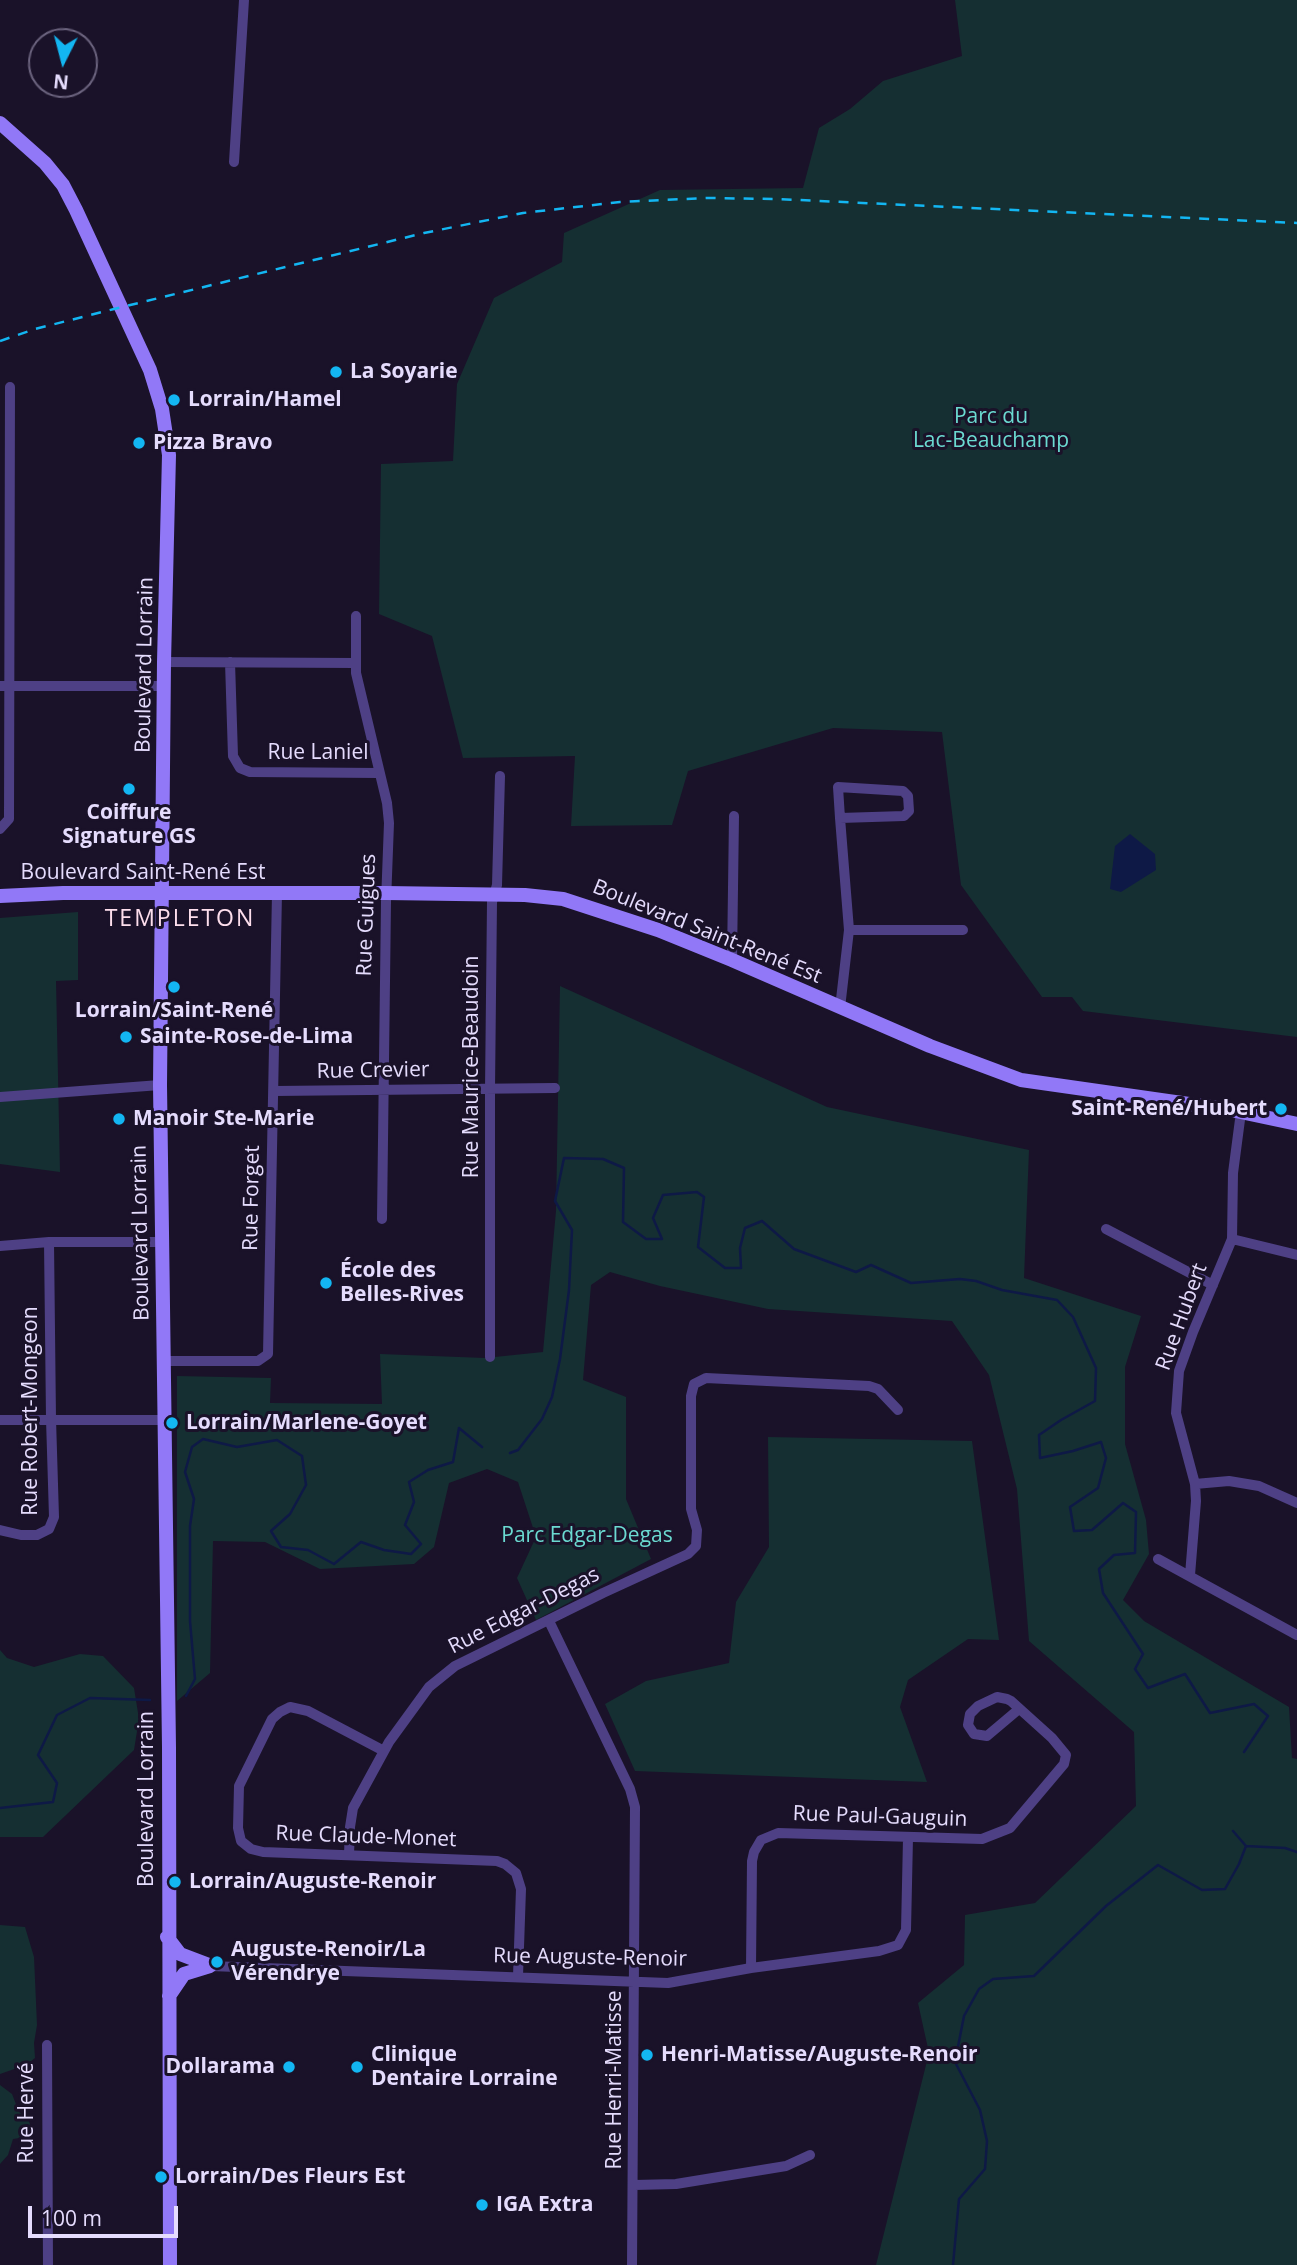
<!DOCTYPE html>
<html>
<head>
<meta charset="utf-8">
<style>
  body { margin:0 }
  #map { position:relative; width:1297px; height:2265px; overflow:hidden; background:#1a1229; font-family:"Open Sans",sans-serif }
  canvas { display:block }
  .north { position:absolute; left:28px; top:28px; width:70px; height:70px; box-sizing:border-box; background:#1a1229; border:2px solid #6b637e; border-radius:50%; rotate:186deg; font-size:19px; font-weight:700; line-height:28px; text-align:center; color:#e5dcfd }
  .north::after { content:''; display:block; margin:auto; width:24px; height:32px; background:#13b6f2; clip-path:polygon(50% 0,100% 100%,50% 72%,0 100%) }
  .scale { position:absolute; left:28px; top:2206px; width:150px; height:32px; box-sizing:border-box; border:4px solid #e5dcfd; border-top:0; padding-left:9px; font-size:21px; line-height:24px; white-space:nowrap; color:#e5dcfd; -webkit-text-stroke:5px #1a1229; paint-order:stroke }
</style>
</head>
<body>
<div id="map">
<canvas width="1297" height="2265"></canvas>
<div class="north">N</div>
<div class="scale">100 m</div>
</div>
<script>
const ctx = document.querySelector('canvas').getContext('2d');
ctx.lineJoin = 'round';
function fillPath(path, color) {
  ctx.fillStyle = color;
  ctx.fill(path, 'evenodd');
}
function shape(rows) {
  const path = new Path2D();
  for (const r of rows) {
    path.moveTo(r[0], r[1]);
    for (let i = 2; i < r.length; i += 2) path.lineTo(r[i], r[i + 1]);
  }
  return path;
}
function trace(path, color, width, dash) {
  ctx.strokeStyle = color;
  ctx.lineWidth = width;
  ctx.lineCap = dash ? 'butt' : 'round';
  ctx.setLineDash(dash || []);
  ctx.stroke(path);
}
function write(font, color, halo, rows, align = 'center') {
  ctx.font = font + ' "Open Sans",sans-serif';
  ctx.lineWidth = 6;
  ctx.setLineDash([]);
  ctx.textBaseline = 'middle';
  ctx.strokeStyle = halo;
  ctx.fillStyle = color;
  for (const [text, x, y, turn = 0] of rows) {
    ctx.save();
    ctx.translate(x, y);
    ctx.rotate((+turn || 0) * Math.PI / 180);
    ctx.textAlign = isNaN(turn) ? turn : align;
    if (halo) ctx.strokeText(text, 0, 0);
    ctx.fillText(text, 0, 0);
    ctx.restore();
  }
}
const green = shape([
  [955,0,1297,0,1297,1037,1083,1011,1072,997,1042,997,961,885,942,732,833,728,688,771,672,825,571,826,575,756,463,758,432,636,379,614,381,464,453,461,457,384,494,298,562,262,564,233,660,190,803,188,819,128,850,109,883,81,962,56],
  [78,912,78,980,56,981,60,1172,0,1164,0,918],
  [560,986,827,1107,1029,1150,1024,1278,1141,1316,1125,1367,1125,1444,1146,1520,1149,1554,1123,1600,1144,1621,1289,1707,1292,1758,1297,1759,1297,2265,876,2265,929,2053,918,2003,964,1965,965,1915,1035,1903,1136,1806,1134,1732,1029,1641,1017,1489,989,1375,952,1321,768,1309,660,1286,610,1272,591,1285,583,1380,626,1397,626,1499,651,1559,536,1620,517,1578,536,1537,518,1482,487,1469,449,1483,434,1547,414,1564,320,1569,265,1542,213,1541,210,1673,177,1701,177,1376,271,1378,270,1403,382,1404,380,1354,485,1358,543,1352,556,1211],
  [768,1437,972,1441,999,1640,968,1639,908,1680,900,1707,927,1782,635,1771,605,1704,646,1681,729,1663,736,1602,769,1547],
  [0,1650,7,1658,34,1667,80,1654,103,1656,134,1688,139,1719,134,1750,43,1837,0,1837],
  [0,1925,25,1927,34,1957,37,2025,34,2043,35,2058,26,2065,0,2074],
  [0,2085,12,2094,19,2112,28,2119,32,2129,26,2137,13,2139,8,2155,0,2164]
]);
const water = shape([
  [1130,834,1155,854,1156,870,1121,892,1110,889,1115,846]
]);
const stream = shape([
  [510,1453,518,1450,542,1419,552,1397,560,1359,569,1290,572,1230,555,1201,564,1158,603,1159,624,1168,623,1222,646,1239,662,1239,653,1218,663,1195,697,1192,704,1197,698,1247,725,1268,741,1268,740,1248,745,1228,762,1221,794,1249,856,1272,871,1265,911,1283,960,1279,976,1281,1002,1290,1057,1300,1073,1317,1096,1368,1095,1401,1061,1420,1039,1435,1040,1458,1073,1451,1101,1442,1106,1458,1098,1488,1070,1507,1074,1531,1092,1530,1123,1503,1136,1512,1135,1553,1114,1555,1099,1569,1103,1593,1143,1654,1135,1669,1148,1688,1185,1674,1210,1713,1254,1704,1268,1716,1244,1752],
  [186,1696,195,1679,190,1621,190,1526,194,1499,185,1472,192,1447,203,1439,237,1447,277,1440,302,1456,306,1485,290,1514,271,1531,281,1547,308,1550,334,1564,361,1542,384,1550,411,1554,421,1544,405,1525,414,1502,409,1482,428,1470,453,1462,459,1428,482,1447],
  [0,1808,53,1802,57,1783,38,1755,57,1715,90,1698,150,1700],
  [1246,1846,1285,1848,1297,1852],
  [953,2265,959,2199,985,2169,987,2141,980,2110,955,2062,964,2016,979,1989,993,1979,1034,1976,1106,1906,1158,1865,1202,1890,1225,1889,1239,1864,1246,1846,1233,1831]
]);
const street = shape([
  [234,162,244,0],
  [356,616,356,673,387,803,389,823,386,902,382,1219],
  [164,662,355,663],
  [230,662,233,756,240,768,250,772,379,773],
  [0,686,164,686],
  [840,818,838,787,903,791,908,796,909,811,904,816,840,818,849,930,840,1008],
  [0,829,9,819,10,387],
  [849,930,963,930],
  [732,960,734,816],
  [275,1091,555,1088],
  [0,1097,160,1085],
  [1106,1229,1213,1285],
  [1232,1239,1297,1255],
  [0,1246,49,1242,163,1242],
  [490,1357,490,1089,492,902,497,885,500,776],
  [163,1361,258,1361,268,1354,277,893],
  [0,1420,164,1420],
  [1195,1484,1229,1481,1259,1486,1297,1503],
  [0,1530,21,1535,37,1535,49,1529,54,1517,51,1419,49,1242],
  [1158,1559,1297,1635],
  [1190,1575,1196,1501,1195,1484,1176,1413,1179,1371,1193,1332,1232,1239,1233,1173,1241,1112],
  [549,1621,630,1789,635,1807,632,2265],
  [384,1751,308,1711,290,1707,280,1712,272,1719,239,1786,238,1828,241,1841,251,1849,263,1852,497,1861,505,1864,516,1873,521,1889,518,1976],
  [349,1855,350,1827,353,1808,389,1742,429,1687,455,1666,603,1593,688,1554,696,1546,697,1530,691,1509,691,1396,694,1384,706,1378,869,1386,878,1389,898,1410],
  [210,1966,668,1983,751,1968,879,1951,898,1945,906,1930,908,1838],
  [751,1968,752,1861,754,1852,761,1840,778,1833,982,1839,1010,1828,1064,1764,1066,1755,1052,1738,1011,1701,1007,1699,997,1697,978,1706,970,1714,968,1725,974,1734,987,1736,1019,1709],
  [47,2045,48,2265],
  [634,2185,676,2184,786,2166,810,2155]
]);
const secondary = shape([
  [0,123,45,163,63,185,76,210,150,370,162,409,169,455,164,662,160,1085,169,1747,170,2265],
  [0,896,63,893,386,893,525,895,563,899,658,930,732,960,930,1046,1021,1080,1231,1110,1297,1124],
  [167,1937,180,1954,209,1965],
  [169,1996,184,1974,210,1966]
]);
const rail = shape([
  [0,341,35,329,114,309,424,233,523,213,620,202,707,198,777,199,1297,223]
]);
const markers = [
  [336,372,7,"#13b6f2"],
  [174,400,7,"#13b6f2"],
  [139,443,7,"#13b6f2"],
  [129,789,7,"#13b6f2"],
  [174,987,7,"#13b6f2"],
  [126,1037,7,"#13b6f2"],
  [1281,1109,7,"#13b6f2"],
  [119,1119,7,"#13b6f2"],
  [326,1283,7,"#13b6f2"],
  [172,1423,7,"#13b6f2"],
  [175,1882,7,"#13b6f2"],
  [217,1962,7,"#13b6f2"],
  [647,2055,7,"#13b6f2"],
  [289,2067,7,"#13b6f2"],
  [357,2067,7,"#13b6f2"],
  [161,2177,7,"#13b6f2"],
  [482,2205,7,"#13b6f2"]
];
const poiNames = [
  ["La Soyarie",350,372],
  ["Lorrain/Hamel",188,400],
  ["Pizza Bravo",153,443],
  ["Coiffure",129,813,"center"],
  ["Signature GS",129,837,"center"],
  ["Lorrain/Saint-René",174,1011,"center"],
  ["Sainte-Rose-de-Lima",140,1037],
  ["Saint-René/Hubert",1267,1109,"right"],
  ["Manoir Ste-Marie",133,1119],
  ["École des",340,1271],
  ["Belles-Rives",340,1295],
  ["Lorrain/Marlene-Goyet",186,1423],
  ["Lorrain/Auguste-Renoir",189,1882],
  ["Auguste-Renoir/La",231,1950],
  ["Vérendrye",231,1974],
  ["Clinique",371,2055],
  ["Dentaire Lorraine",371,2079],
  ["Henri-Matisse/Auguste-Renoir",661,2055],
  ["Dollarama",275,2067,"right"],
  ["Lorrain/Des Fleurs Est",175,2177],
  ["IGA Extra",496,2205]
];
const parkNames = [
  ["Parc du",991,417],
  ["Lac-Beauchamp",991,441],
  ["Parc Edgar-Degas",587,1536]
];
const streetNames = [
  ["Boulevard Lorrain",145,665,-89],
  ["Rue Laniel",318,753],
  ["Boulevard Saint-René Est",143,873],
  ["Rue Guigues",367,915,-88],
  ["Boulevard Saint-René Est",707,932,22],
  ["Rue Maurice-Beaudoin",472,1067,-90],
  ["Rue Crevier",373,1071,-1],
  ["Rue Forget",252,1198,-89],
  ["Boulevard Lorrain",141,1233,-91],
  ["Rue Hubert",1182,1317,-70],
  ["Rue Robert-Mongeon",31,1411,-90],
  ["Rue Edgar-Degas",524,1611,-27],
  ["Boulevard Lorrain",147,1799,-90],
  ["Rue Paul-Gauguin",880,1817,2],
  ["Rue Claude-Monet",366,1837,2],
  ["Rue Auguste-Renoir",590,1958,1],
  ["Rue Henri-Matisse",615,2080,-90],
  ["Rue Hervé",27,2113,-90]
];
const neighbourhoodNames = [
  ["TEMPLETON",180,919]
];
fillPath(green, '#152f32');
fillPath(water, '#0e1946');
trace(stream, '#0e1946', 2.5);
trace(street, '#4e4085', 10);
trace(secondary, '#9178f7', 14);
trace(rail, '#13b6f2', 2.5, [10, 9]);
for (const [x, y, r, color] of markers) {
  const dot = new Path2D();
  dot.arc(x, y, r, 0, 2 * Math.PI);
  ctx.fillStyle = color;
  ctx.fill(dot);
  trace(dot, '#1a1229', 2.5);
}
write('bold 21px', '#e5dcfd', '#1a1229', poiNames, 'left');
write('21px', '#6bdad1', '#1a1229', parkNames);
write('21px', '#e5dcfd', '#1a1229', streetNames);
ctx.letterSpacing = '2px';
write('23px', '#fddeec', '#1a1229', neighbourhoodNames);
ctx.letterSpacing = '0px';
</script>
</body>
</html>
